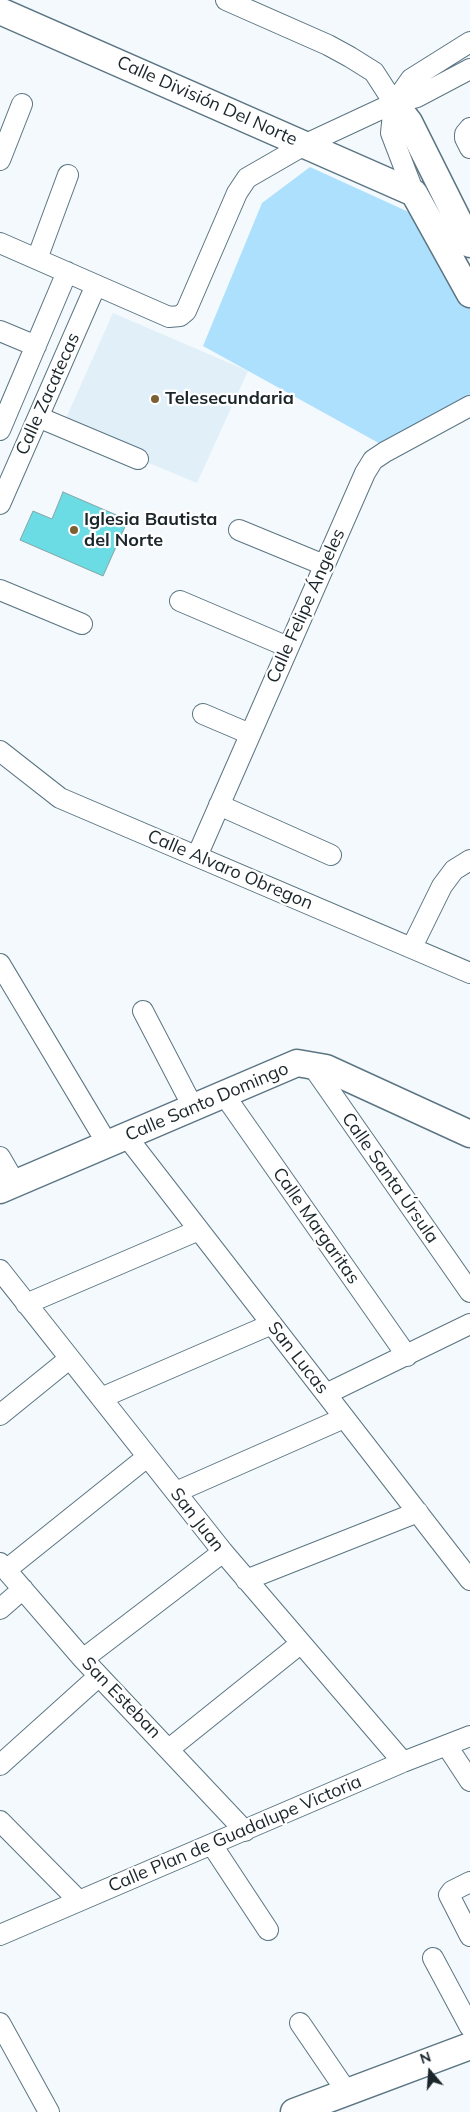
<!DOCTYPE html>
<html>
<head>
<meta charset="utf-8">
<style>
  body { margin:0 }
  #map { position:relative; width:470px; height:2112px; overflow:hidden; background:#f3f9fc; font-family:Mulish,sans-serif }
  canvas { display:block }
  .north { position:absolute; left:405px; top:2047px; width:50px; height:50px; -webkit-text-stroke:4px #fff; paint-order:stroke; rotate:342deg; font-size:14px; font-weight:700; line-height:20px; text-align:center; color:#1b262b }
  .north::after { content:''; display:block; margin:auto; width:18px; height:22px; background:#1b262b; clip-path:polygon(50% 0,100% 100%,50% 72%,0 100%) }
</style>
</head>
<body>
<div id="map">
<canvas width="470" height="2112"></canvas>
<div class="north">N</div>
</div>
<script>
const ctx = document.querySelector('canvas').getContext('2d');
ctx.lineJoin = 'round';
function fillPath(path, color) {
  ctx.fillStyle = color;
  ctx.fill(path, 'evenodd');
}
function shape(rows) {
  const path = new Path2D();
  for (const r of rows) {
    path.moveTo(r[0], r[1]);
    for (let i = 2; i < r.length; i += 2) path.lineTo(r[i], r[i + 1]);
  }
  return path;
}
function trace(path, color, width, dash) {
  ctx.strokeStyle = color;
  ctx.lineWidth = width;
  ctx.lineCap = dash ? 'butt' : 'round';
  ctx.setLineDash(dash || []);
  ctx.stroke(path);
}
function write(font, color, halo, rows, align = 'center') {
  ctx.font = font + ' Mulish,sans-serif';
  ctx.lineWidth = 4.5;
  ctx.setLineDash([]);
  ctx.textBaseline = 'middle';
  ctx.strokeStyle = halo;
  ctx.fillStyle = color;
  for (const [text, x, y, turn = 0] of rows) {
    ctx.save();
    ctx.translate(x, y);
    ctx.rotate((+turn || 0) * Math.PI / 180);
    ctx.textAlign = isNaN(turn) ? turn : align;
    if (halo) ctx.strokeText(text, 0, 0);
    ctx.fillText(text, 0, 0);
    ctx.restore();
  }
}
const built = shape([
  [113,313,248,371,197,483,62,427]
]);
const green = shape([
  [310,167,424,219,470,307,470,400,386,447,203,346,262,203]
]);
const building = shape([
  [63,492,128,520,103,576,20,540,33,511,52,519,63,492]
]);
const minor = shape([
  [226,0,328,45,350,57,374,72,394,103],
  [470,128,465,134,465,138,470,148],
  [0,160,22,104],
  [414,193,391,133,394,103,411,79,470,42],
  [0,243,169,317,180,316,186,311,237,193,247,178,306,144,394,103,417,97,470,69],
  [37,259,68,175],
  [0,331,36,346],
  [38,417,138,459],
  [0,430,67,272],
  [0,504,96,285],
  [239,530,324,565],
  [0,590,82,624],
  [180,601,288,647],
  [203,714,250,734],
  [0,751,60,798,470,973],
  [219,805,331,855],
  [197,856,365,473,373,460,385,452,470,406],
  [412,947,442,886,454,870,470,860],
  [0,964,108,1145],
  [143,1011,194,1109],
  [311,1064,470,1292],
  [225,1096,407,1356],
  [127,1137,470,1580],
  [0,1157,15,1183],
  [0,1270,223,1552,403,1762],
  [26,1304,199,1230],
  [326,1394,470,1324],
  [101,1398,272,1324],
  [0,1415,69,1359],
  [176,1492,344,1418],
  [0,1563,83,1659,245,1831],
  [6,1570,147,1457],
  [246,1580,418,1512],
  [0,1609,23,1589],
  [83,1659,223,1552],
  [447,1746,470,1781],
  [169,1749,300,1644],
  [0,1765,99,1676],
  [0,1821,79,1901],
  [212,1845,268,1930],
  [470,1882,452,1891,449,1895,470,1936],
  [0,1935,403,1762,470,1736],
  [433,1958,470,2027],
  [0,2023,49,2112],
  [300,2023,347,2092]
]);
const major = shape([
  [0,11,414,193,470,294],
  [394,103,409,122,470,244],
  [0,1190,297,1063,326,1068,470,1134],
  [294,2112,470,2046]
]);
const markers = [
  [155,399,5,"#7b6032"],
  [74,530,5,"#7b6032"]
];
const streetNames = [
  ["Calle División Del Norte",207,101,24],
  ["Calle Zacatecas",48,394,-66],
  ["Calle Felipe Ángeles",306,606,-66],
  ["Calle Alvaro Obregon",230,870,23],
  ["Calle Santo Domingo",207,1102,-23],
  ["Calle Santa Úrsula",390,1178,55],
  ["Calle Margaritas",316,1226,55],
  ["San Lucas",298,1358,52],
  ["San Juan",197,1520,52],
  ["San Esteban",121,1698,46],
  ["Calle Plan de Guadalupe Victoria",235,1834,-23]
];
const poiNames = [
  ["Telesecundaria",165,399],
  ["Iglesia Bautista",84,520],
  ["del Norte",84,541]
];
fillPath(built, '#e1f0f8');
fillPath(green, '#ade0fc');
fillPath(building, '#6bdce4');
trace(building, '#84a5a8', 1);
trace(minor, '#5b7583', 22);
trace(major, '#5b7583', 29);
trace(minor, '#fff', 20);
trace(major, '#fff', 26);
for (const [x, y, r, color] of markers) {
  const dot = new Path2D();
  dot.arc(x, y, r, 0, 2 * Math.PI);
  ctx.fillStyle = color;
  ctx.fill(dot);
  trace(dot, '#fff', 2);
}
write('18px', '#1b262b', '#fff', streetNames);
write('bold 18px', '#1b262b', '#fff', poiNames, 'left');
</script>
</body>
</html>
